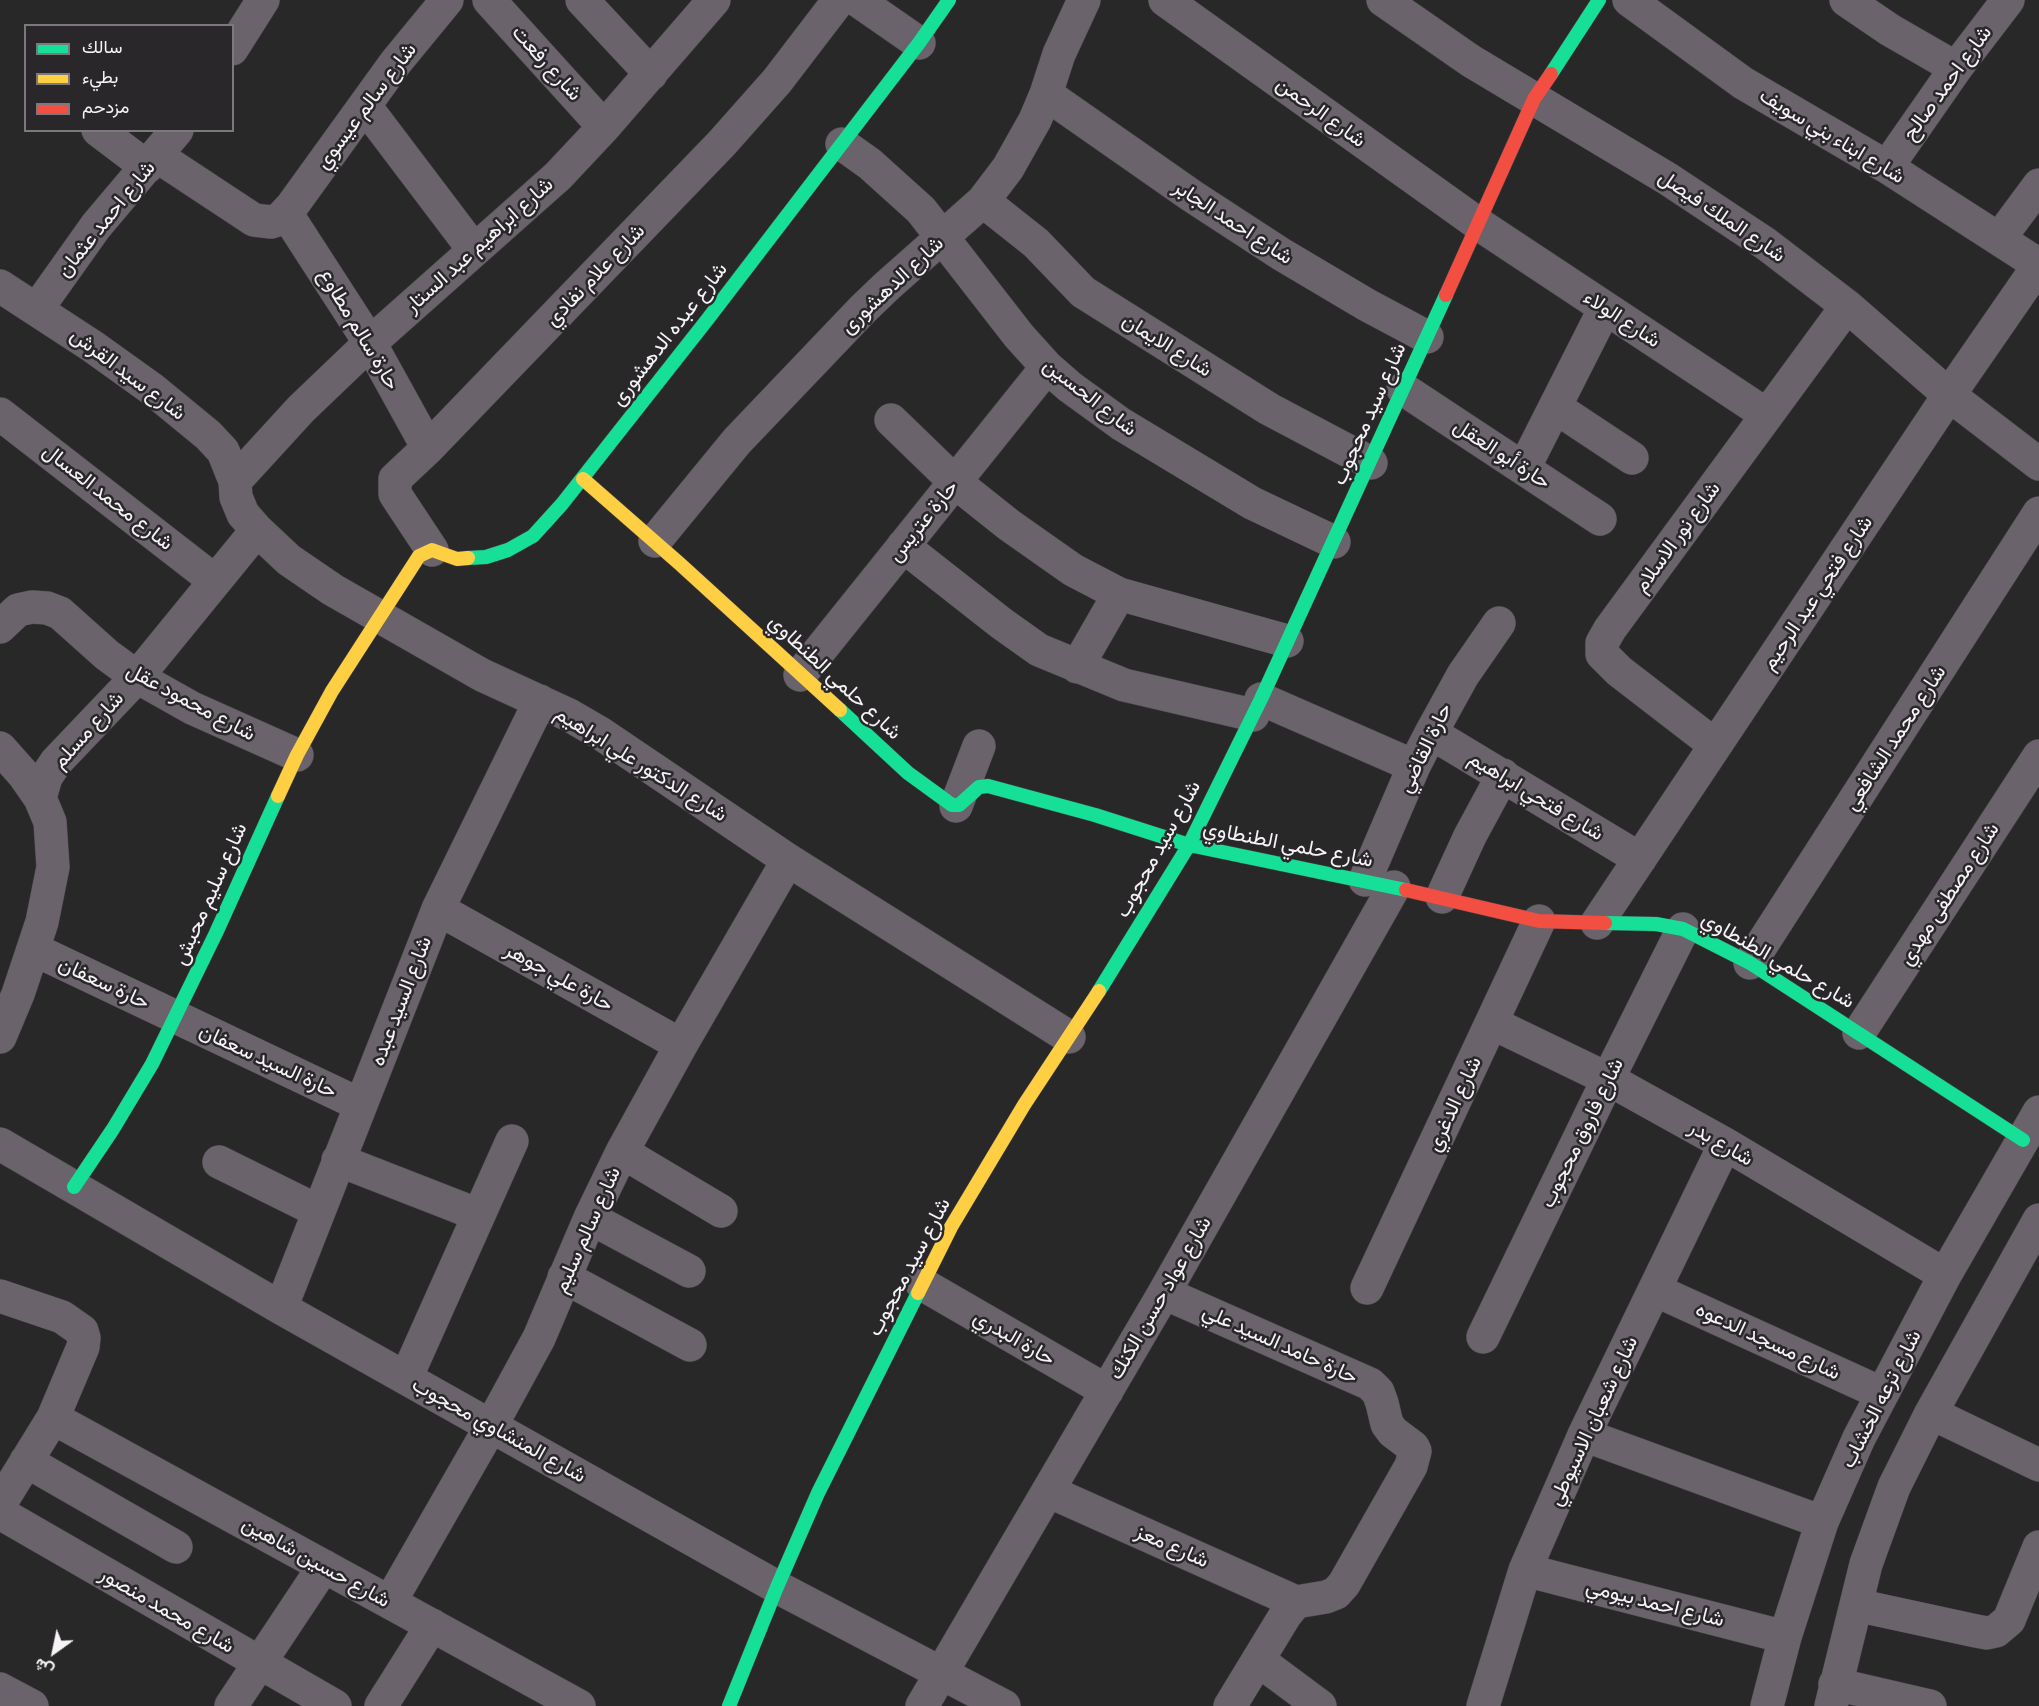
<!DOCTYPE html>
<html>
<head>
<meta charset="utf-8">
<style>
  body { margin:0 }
  #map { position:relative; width:2039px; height:1706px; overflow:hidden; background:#292829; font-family:"Crimson Pro",Vazirmatn,serif }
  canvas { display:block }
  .legend { position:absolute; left:24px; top:24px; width:210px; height:108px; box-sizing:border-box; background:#29272a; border:2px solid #7b797b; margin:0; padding:8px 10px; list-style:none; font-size:18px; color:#f5f3f5 }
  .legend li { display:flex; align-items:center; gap:12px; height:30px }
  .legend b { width:30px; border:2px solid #7b797b }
  .north { position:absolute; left:24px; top:1622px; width:60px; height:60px; -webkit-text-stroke:4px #29272a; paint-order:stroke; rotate:213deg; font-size:16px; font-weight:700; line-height:24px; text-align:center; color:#f5f3f5 }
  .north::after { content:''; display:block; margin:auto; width:21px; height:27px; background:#f5f3f5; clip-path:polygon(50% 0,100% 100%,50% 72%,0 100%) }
</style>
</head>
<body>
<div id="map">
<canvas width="2039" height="1706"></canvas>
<ul class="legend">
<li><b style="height:8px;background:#16e098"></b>سالك</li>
<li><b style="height:8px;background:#ffcf43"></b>بطيء</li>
<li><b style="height:8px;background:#f24e42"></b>مزدحم</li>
</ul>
<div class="north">ش</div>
</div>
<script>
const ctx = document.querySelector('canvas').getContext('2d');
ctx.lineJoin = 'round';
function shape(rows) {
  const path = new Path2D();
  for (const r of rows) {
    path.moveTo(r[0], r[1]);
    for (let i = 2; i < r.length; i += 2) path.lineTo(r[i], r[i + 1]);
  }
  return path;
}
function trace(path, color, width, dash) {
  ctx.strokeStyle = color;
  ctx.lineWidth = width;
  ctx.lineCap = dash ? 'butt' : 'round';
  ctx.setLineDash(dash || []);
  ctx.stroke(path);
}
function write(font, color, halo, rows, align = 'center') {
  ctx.font = font + ' "Crimson Pro",Vazirmatn,serif';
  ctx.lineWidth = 5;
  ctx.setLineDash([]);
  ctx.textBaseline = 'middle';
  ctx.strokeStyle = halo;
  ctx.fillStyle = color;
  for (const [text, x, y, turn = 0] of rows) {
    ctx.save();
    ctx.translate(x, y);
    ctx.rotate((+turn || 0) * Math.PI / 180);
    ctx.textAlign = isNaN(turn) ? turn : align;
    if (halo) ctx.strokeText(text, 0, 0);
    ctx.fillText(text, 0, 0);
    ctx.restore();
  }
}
const street = shape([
  [489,0,604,127],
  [582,0,651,74],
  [857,0,919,43],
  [1165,0,1477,223,1767,415],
  [1383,0,1471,61,1668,179,1766,244,1847,306,1949,395,2039,464],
  [1629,0,1743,83,1887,167,2039,265],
  [1846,0,1890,30,1956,68],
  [232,49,263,0],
  [1046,94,1192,196,1281,254,1367,305,1427,337],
  [365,106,474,250],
  [98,130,147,167],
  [842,144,870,164,921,210,1019,336,1047,367,1070,387,1121,424,1252,503,1334,542],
  [157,156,254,220,271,222,280,219,292,206,396,62,447,0],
  [1887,167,1956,68,2008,0],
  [983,201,1036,243,1083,292,1269,409,1371,463],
  [286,213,370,343,428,448],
  [1999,239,2039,185],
  [0,286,92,346,152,389,208,435,223,451,235,481,236,497,243,514,257,530,289,560,333,590,482,675,569,715,600,733,788,860,1069,1037],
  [37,309,96,226,177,130],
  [1403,389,1600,519],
  [1555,407,1632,458],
  [0,414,215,581],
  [891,420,955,482,1009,525,1073,570,1119,594,1287,641],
  [1524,468,1605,308],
  [235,481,301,409,370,343,558,176,604,127,714,0],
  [655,541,737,441,863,309,887,286,983,201,1008,168,1035,120,1046,94,1059,54,1084,0],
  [903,546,1001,623,1039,650,1124,685,1253,715],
  [432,550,395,494,395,479,428,448,722,143,777,81,839,0],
  [0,627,18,610,32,607,47,608,60,613,107,655,137,677,192,708,297,755],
  [1077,667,1119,594],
  [800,675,1047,367],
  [1261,699,1414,766],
  [1431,733,1640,859],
  [1715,745,1619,671,1602,654,1602,643,1610,629,1847,306],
  [0,748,24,775,40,798,50,822,53,867,42,922,18,994,0,1037],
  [40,798,46,777,56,762,137,677,257,530],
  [956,806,979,746],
  [1365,880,1414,766,1431,733,1463,675,1499,623],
  [1442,897,1470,836,1503,775],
  [438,909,681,1045],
  [1597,923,1949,395,2039,265],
  [33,949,361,1105],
  [1750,963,2039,513],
  [1492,1023,1608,1079,1725,1144,1945,1275],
  [1859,1033,2039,756],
  [0,1144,281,1308,777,1587,1004,1706],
  [622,1152,721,1211],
  [338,1160,479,1215],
  [219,1162,318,1211],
  [590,1218,689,1271],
  [564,1277,690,1345],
  [922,1284,1107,1391],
  [1367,1288,1539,921],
  [1655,1290,1881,1393],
  [1164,1293,1370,1384,1378,1392,1382,1403,1387,1424,1393,1432,1413,1447,1415,1451,1411,1466,1344,1584,1336,1593,1326,1597,1296,1602,1286,1614,1230,1706],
  [0,1296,62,1317,82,1331,84,1338,83,1347,53,1418,0,1504],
  [281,1308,438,909,540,701],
  [1483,1337,1608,1079,1683,929],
  [406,1378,512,1141],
  [1931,1413,2039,1465],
  [53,1418,579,1706],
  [1584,1435,1822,1522],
  [26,1461,176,1547],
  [1048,1491,1296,1602],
  [0,1513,335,1706],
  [1525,1570,1785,1637],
  [390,1602,491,1426,539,1338,590,1218,622,1152,681,1045,788,860],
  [1856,1605,1976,1631,1987,1633,1996,1631,2009,1620,2039,1547],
  [1258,1660,1320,1706],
  [1835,1684,1930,1706],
  [0,1689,32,1706],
  [231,1706,324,1566],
  [381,1706,432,1625],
  [922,1706,1164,1293,1394,887],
  [1483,1706,1525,1570,1584,1435,1725,1144],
  [1767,1706,1785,1637,1822,1522,1859,1438,1945,1275,2039,1112],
  [1831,1706,1866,1564,1894,1487,1931,1413,2039,1220]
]);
const fast = shape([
  [1551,74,1599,0],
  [468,558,486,557,508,550,533,536,562,504,707,320,919,43,949,0],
  [840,710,908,773,952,805,959,805,979,787,988,786,1095,815,1189,845,1406,890],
  [1605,923,1656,924,1683,929,1750,963,2023,1140],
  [1099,991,1189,845,1261,699,1446,295],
  [74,1187,113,1129,152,1064,216,933,278,796],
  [729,1706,777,1587,818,1493,918,1293]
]);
const slow = shape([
  [583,479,680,564,840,710],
  [278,796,297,755,332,691,419,556,432,550,457,559,468,558],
  [918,1293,951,1227,1024,1105,1099,991]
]);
const jam = shape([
  [1446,295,1534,99,1551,74],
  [1406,890,1539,921,1605,923]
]);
const streetNames = [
  ["شارع رفعت",547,63,48],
  ["شارع احمد صالح",1947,83,-54],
  ["شارع سالم عيسوي",366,106,-53],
  ["شارع الرحمن",1321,112,36],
  ["شارع ابناء بني سويف",1832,136,31],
  ["شارع الملك فيصل",1722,216,34],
  ["شارع احمد عثمان",106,219,-51],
  ["شارع احمد الجابر",1233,222,33],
  ["شارع ابراهيم عبد الستار",479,245,-42],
  ["شارع علام نفادي",595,275,-46],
  ["شارع الدهشورى",892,285,-43],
  ["شارع الولاء",1622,319,33],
  ["حارة سالم مطاوع",359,329,59],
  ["شارع عبده الدهشورى",669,334,-52],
  ["شارع الايمان",1167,345,32],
  ["شارع سيد القرش",128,374,37],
  ["شارع الحسين",1090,397,38],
  ["شارع سيد محجوب",1369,414,-66],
  ["حارة أبو العقل",1502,454,33],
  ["شارع محمد العسال",108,497,38],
  ["حارة عتريس",923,521,-51],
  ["شارع نور الاسلام",1677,537,-54],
  ["شارع فتحي عبد الرحيم",1817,593,-56],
  ["شارع حلمي الطنطاوي",835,677,43],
  ["شارع محمود عقل",191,702,28],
  ["شارع مسلم",88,730,-48],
  ["شارع محمد الشافعي",1895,738,-57],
  ["حارة القاضي",1425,748,-64],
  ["شارع الدكتور علي ابراهيم",641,764,32],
  ["شارع فتحي ابراهيم",1536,796,31],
  ["شارع حلمي الطنطاوي",1288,844,11],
  ["شارع سيد محجوب",1158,849,-61],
  ["شارع سليم محبش",210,894,-66],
  ["شارع مصطفى مهدي",1949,894,-57],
  ["شارع حلمي الطنطاوي",1778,960,30],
  ["حارة علي جوهر",559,977,29],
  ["حارة سعفان",104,983,25],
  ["شارع السيد عبده",401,1001,-69],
  ["حارة السيد سعفان",268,1061,25],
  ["شارع الدغري",1454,1104,-65],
  ["شارع فاروق محجوب",1582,1133,-64],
  ["شارع بدر",1721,1143,30],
  ["شارع سالم سليم",587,1230,-66],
  ["شارع سيد محجوب",909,1267,-62],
  ["شارع عواد حسن الكنك",1160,1298,-60],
  ["حارة البدري",1014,1338,30],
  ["شارع مسجد الدعوه",1768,1341,25],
  ["حارة حامد السيد علي",1280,1344,24],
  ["شارع ترعه الخشاب",1881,1399,-63],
  ["شارع شعبان الاسيوطي",1593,1421,-65],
  ["شارع المنشاوي محجوب",499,1430,29],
  ["شارع معز",1172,1546,24],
  ["شارع حسين شاهين",316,1562,29],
  ["شارع احمد بيومي",1655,1603,14],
  ["شارع محمد منصور",167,1610,30]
];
trace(street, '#464446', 34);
trace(fast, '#464446', 15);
trace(slow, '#464446', 15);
trace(jam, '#464446', 15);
trace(street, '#6a636b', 33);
trace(fast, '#16e098', 14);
trace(slow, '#ffcf43', 14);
trace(jam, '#f24e42', 14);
write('21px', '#f5f3f5', '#29272a', streetNames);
</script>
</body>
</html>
